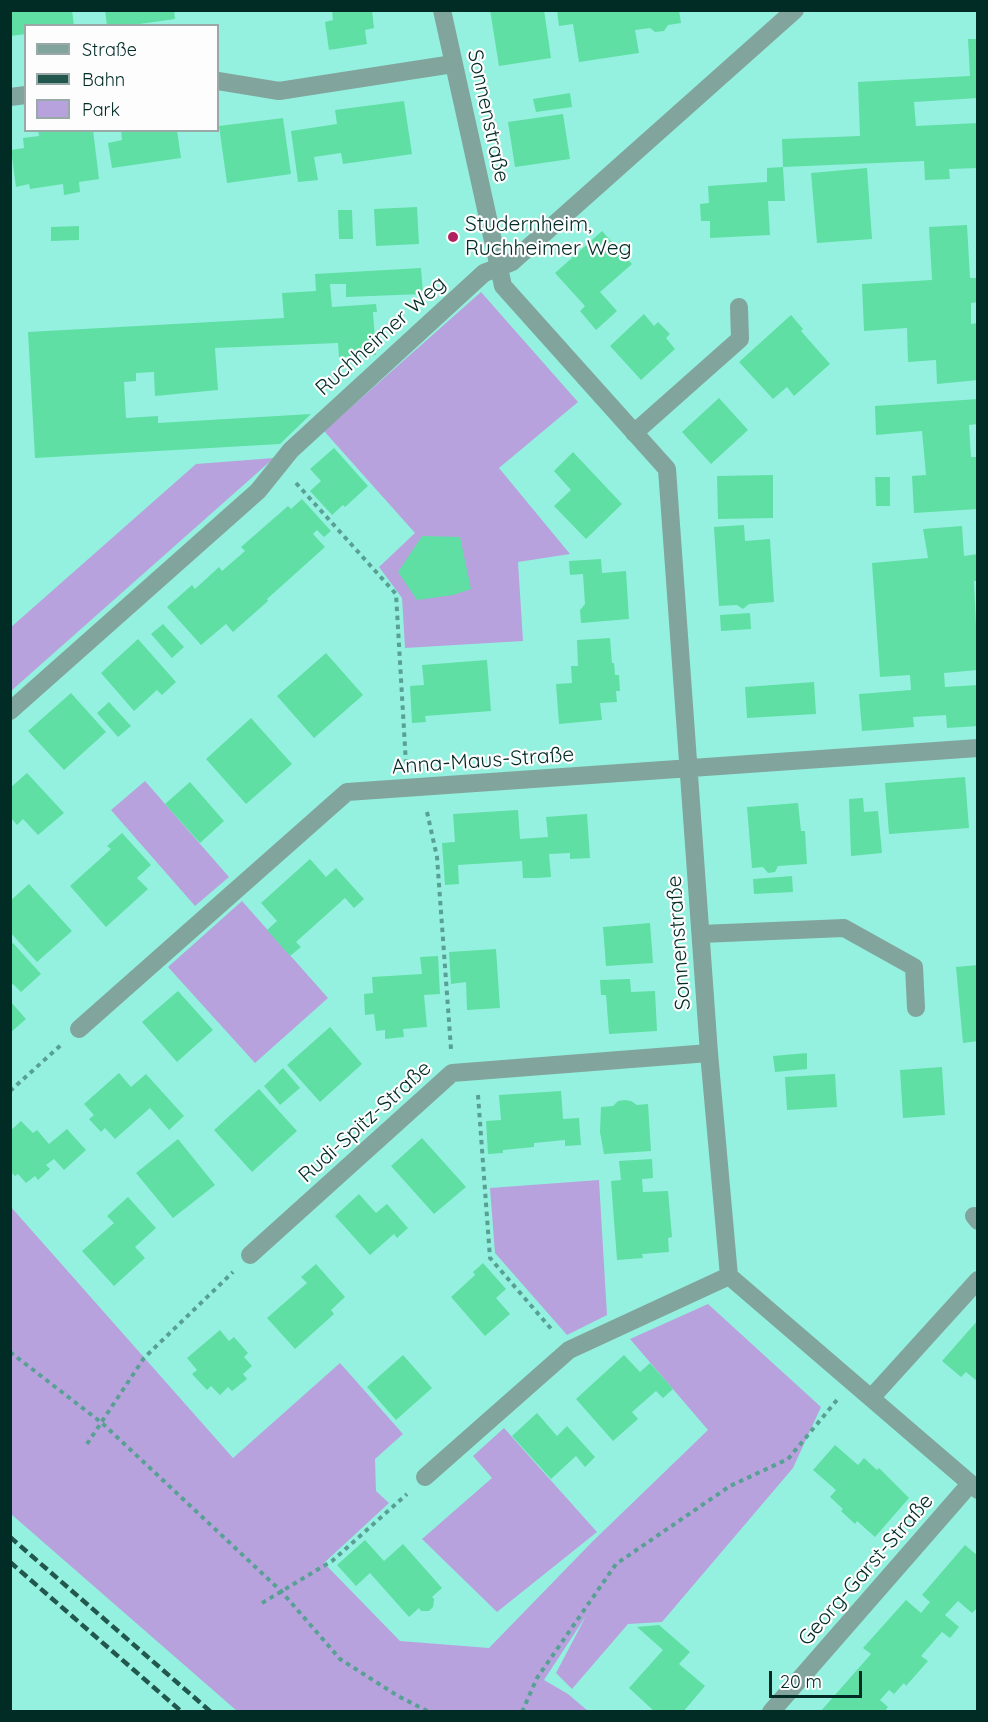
<!DOCTYPE html>
<html>
<head>
<meta charset="utf-8">
<style>
  body { margin:0 }
  #map { position:relative; width:988px; height:1722px; overflow:hidden; background:#95f1df; font-family:Quicksand,sans-serif }
  canvas { display:block }
  .frame { position:absolute; inset:0; border:12px solid #012b25; pointer-events:none }
  .legend { position:absolute; left:24px; top:24px; width:195px; height:108px; box-sizing:border-box; background:#fdfdfd; border:2px solid #98a9a7; margin:0; padding:8px 10px; list-style:none; font-size:18px; color:#012b25 }
  .legend li { display:flex; align-items:center; gap:12px; height:30px }
  .legend b { width:30px; border:2px solid #98a9a7 }
  .scale { position:absolute; left:769px; top:1671px; width:93px; height:27px; box-sizing:border-box; border:3px solid #012b25; border-top:0; padding-left:8px; font-size:18px; line-height:21px; white-space:nowrap; color:#012b25; -webkit-text-stroke:4px #fdfdfd; paint-order:stroke }
</style>
</head>
<body>
<div id="map">
<canvas width="988" height="1722"></canvas>
<div class="frame"></div>
<ul class="legend">
<li><b style="height:8px;background:#81a59d"></b>Straße</li>
<li><b style="height:8px;background:#22574e"></b>Bahn</li>
<li><b style="height:16px;background:#b8a2de"></b>Park</li>
</ul>
<div class="scale">20 m</div>
</div>
<script>
const ctx = document.querySelector('canvas').getContext('2d');
ctx.lineJoin = 'round';
function fillPath(path, color) {
  ctx.fillStyle = color;
  ctx.fill(path, 'evenodd');
}
function shape(rows) {
  const path = new Path2D();
  for (const r of rows) {
    path.moveTo(r[0], r[1]);
    for (let i = 2; i < r.length; i += 2) path.lineTo(r[i], r[i + 1]);
  }
  return path;
}
function trace(path, color, width, dash) {
  ctx.strokeStyle = color;
  ctx.lineWidth = width;
  ctx.lineCap = dash ? 'butt' : 'round';
  ctx.setLineDash(dash || []);
  ctx.stroke(path);
}
function write(font, color, halo, rows, align = 'center') {
  ctx.font = font + ' Quicksand,sans-serif';
  ctx.lineWidth = 4.5;
  ctx.setLineDash([]);
  ctx.textBaseline = 'middle';
  ctx.strokeStyle = halo;
  ctx.fillStyle = color;
  for (const [text, x, y, turn = 0] of rows) {
    ctx.save();
    ctx.translate(x, y);
    ctx.rotate((+turn || 0) * Math.PI / 180);
    ctx.textAlign = isNaN(turn) ? turn : align;
    if (halo) ctx.strokeText(text, 0, 0);
    ctx.fillText(text, 0, 0);
    ctx.restore();
  }
}
const green = shape([
  [481,292,578,402,499,468,570,554,518,562,523,641,405,648,402,598,379,567,415,533,324,431],
  [274,458,11,691,10,628,196,464],
  [145,781,229,877,195,906,111,810],
  [242,901,328,998,255,1063,168,967],
  [599,1180,607,1315,567,1335,495,1253,490,1188],
  [11,1207,233,1458,340,1363,403,1434,375,1459,376,1491,389,1503,324,1563,400,1641,489,1648,592,1542,708,1430,630,1339,708,1304,821,1407,793,1468,662,1622,628,1624,572,1689,556,1673,586,1616,544,1680,568,1694,588,1711,237,1711,11,1514],
  [504,1428,597,1532,497,1612,422,1539,492,1478,473,1456]
]);
const building = shape([
  [10,10,72,10,74,26,26,26,26,34,10,36],
  [105,10,174,10,175,19,125,26,107,26],
  [332,10,372,10,374,28,365,30,367,44,329,50,325,22,333,20],
  [490,10,544,10,551,58,499,66],
  [557,10,679,10,681,23,668,25,664,31,655,32,650,28,635,30,639,53,579,62,573,24,559,26],
  [968,39,978,39,978,98,914,102,916,126,978,123,978,168,949,169,950,179,925,180,924,161,783,167,782,139,860,136,858,82,970,76],
  [570,93,572,107,536,112,533,99],
  [404,101,412,154,343,164,341,153,314,157,318,180,298,182,291,131,337,124,335,110],
  [563,114,570,159,515,167,508,122],
  [283,118,291,174,227,183,219,126],
  [38,130,93,130,99,179,79,182,80,192,64,195,63,184,30,189,29,184,16,187,11,150,24,148,23,138,39,136],
  [121,130,177,130,181,158,112,168,108,143,122,140],
  [783,167,785,201,768,201,770,235,710,238,710,221,701,221,700,204,709,203,708,186,767,182,767,168],
  [867,168,872,239,817,243,811,173],
  [417,207,419,244,376,246,374,209],
  [338,210,352,210,353,239,339,239],
  [967,225,970,278,978,278,978,302,971,303,971,324,978,323,978,380,937,384,936,360,908,362,907,328,864,331,862,284,932,280,929,227],
  [79,226,79,240,51,241,51,227],
  [602,231,632,264,600,292,617,311,596,330,580,311,585,306,555,273],
  [421,268,423,294,346,297,346,284,330,284,332,307,376,304,377,312,373,312,376,355,339,357,338,343,215,348,218,390,155,396,154,372,136,373,136,381,124,382,126,418,158,416,158,423,311,414,280,444,35,458,28,332,284,318,282,293,316,291,315,274],
  [644,314,654,326,658,322,670,334,666,338,675,349,641,380,610,346],
  [791,315,803,329,801,331,830,364,794,396,787,387,773,399,739,362],
  [719,398,748,430,711,464,682,432],
  [978,399,978,424,969,425,971,457,978,457,978,509,914,513,912,476,926,475,922,431,876,435,875,406],
  [334,448,368,486,345,507,343,505,332,515,310,491,321,481,310,469],
  [573,452,622,504,586,539,554,506,571,490,554,471],
  [773,475,773,518,718,519,717,476],
  [875,477,890,477,890,506,876,506],
  [302,499,331,531,324,537,317,530,313,534,325,547,267,599,268,601,233,632,226,624,201,645,167,607,192,585,195,589,219,567,222,571,245,551,241,547,288,506,291,509],
  [744,525,745,541,770,539,774,602,749,604,743,609,737,605,719,606,714,527],
  [962,526,964,556,978,554,978,581,974,581,978,670,944,673,945,687,978,685,978,726,947,728,946,715,913,717,914,727,862,731,859,694,911,690,910,675,880,677,872,563,928,558,923,529],
  [422,536,460,537,471,589,453,595,417,600,398,572],
  [601,559,602,573,626,571,629,619,581,623,580,610,585,604,583,574,570,575,569,561],
  [750,613,751,629,721,631,720,615],
  [163,624,184,647,172,658,151,634],
  [610,638,612,663,614,663,615,675,619,675,620,691,616,691,617,702,600,703,602,720,559,724,556,684,572,683,571,666,578,666,577,640],
  [138,639,176,682,162,695,157,690,134,711,101,673],
  [326,653,363,695,314,738,277,696],
  [487,660,491,711,425,716,426,722,412,723,410,686,424,685,422,665],
  [814,682,816,714,747,718,745,687],
  [71,693,106,732,64,770,28,731],
  [109,702,131,726,118,737,97,713],
  [251,718,292,764,246,804,206,759],
  [27,773,64,813,38,835,23,819,17,825,10,817,10,788],
  [965,777,969,828,889,834,885,783],
  [190,782,224,821,200,843,165,804],
  [863,798,864,812,878,811,882,853,851,856,849,799],
  [798,803,801,831,805,831,807,864,778,866,775,872,768,873,763,867,752,868,747,807],
  [518,810,520,839,548,837,546,817,587,814,590,858,570,859,570,853,549,854,551,877,537,878,523,878,522,861,458,865,459,884,445,885,442,843,455,842,453,814],
  [122,833,151,865,137,878,148,889,106,927,70,886,111,849,107,846],
  [310,859,326,877,336,868,364,899,354,908,345,898,296,942,301,947,290,956,267,930,277,921,261,903],
  [792,876,793,892,754,894,753,879],
  [29,884,72,931,37,962,10,932,10,901],
  [650,923,653,963,606,966,603,927],
  [13,943,41,974,21,992,13,984,10,986,10,945],
  [496,949,500,1008,467,1010,466,982,451,984,449,952],
  [438,956,440,994,424,995,427,1027,403,1029,404,1037,385,1039,385,1030,376,1031,374,1014,365,1015,364,994,373,993,372,977,422,974,420,957],
  [978,965,978,1041,963,1043,956,967],
  [630,979,631,992,655,991,657,1031,609,1034,606,995,601,995,600,980],
  [178,991,213,1030,177,1062,142,1022],
  [10,1001,26,1019,10,1033],
  [330,1027,362,1064,320,1102,287,1065],
  [807,1053,807,1069,775,1072,773,1056],
  [942,1067,945,1115,903,1118,900,1070],
  [283,1068,300,1088,280,1105,264,1086],
  [119,1073,131,1087,146,1074,184,1116,169,1130,150,1108,115,1139,105,1128,101,1132,89,1119,94,1115,84,1104],
  [835,1074,837,1107,787,1110,785,1077],
  [259,1089,297,1131,252,1172,214,1130],
  [561,1091,563,1119,579,1118,581,1145,565,1146,565,1140,534,1143,534,1147,503,1150,503,1153,488,1154,486,1121,501,1120,499,1095],
  [625,1100,631,1101,637,1105,648,1104,651,1151,604,1154,600,1132,601,1107,613,1106,618,1101],
  [21,1121,33,1133,37,1130,49,1144,67,1129,86,1150,64,1170,54,1159,46,1165,50,1169,38,1180,35,1176,26,1183,18,1174,15,1176,10,1171,10,1131],
  [422,1138,466,1187,434,1214,391,1166],
  [178,1139,215,1185,173,1218,136,1173],
  [652,1159,653,1178,642,1179,643,1192,668,1191,672,1237,668,1238,669,1252,642,1254,643,1258,617,1260,611,1181,621,1180,619,1161],
  [359,1194,376,1213,387,1204,408,1228,397,1238,394,1234,370,1255,335,1216],
  [128,1197,156,1228,135,1247,145,1258,114,1286,82,1251,114,1223,107,1216],
  [483,1263,506,1289,496,1298,510,1314,485,1336,451,1297,475,1275,473,1272],
  [316,1264,345,1297,331,1310,334,1314,295,1349,267,1318,307,1283,301,1277],
  [978,1320,978,1382,966,1372,961,1377,942,1361],
  [220,1330,229,1341,234,1337,248,1353,244,1357,252,1366,243,1374,247,1379,232,1391,228,1387,220,1395,211,1386,207,1390,192,1374,197,1370,187,1358],
  [403,1355,432,1388,396,1420,367,1387],
  [624,1355,640,1372,650,1363,673,1389,663,1398,656,1391,632,1412,638,1419,613,1441,576,1399],
  [537,1413,557,1436,567,1426,595,1457,585,1467,576,1456,551,1479,512,1436],
  [835,1445,858,1465,864,1458,877,1470,879,1468,909,1498,875,1537,857,1521,855,1524,841,1511,843,1509,830,1497,836,1490,813,1470],
  [365,1540,384,1561,403,1544,442,1588,432,1597,434,1599,433,1607,429,1611,421,1611,419,1608,409,1617,370,1573,356,1586,337,1565],
  [965,1545,978,1556,978,1607,972,1613,958,1601,945,1615,959,1627,950,1638,942,1632,921,1656,928,1661,906,1686,904,1683,894,1694,889,1690,880,1700,888,1707,884,1712,820,1712,871,1654,863,1648,906,1600,921,1613,930,1602,922,1595],
  [659,1625,690,1652,679,1664,705,1686,683,1712,655,1712,629,1688,663,1650,637,1627]
]);
const path = shape([
  [296,483,396,594,406,764],
  [427,812,437,857,451,1049],
  [10,1091,61,1045],
  [478,1095,490,1258,553,1331],
  [10,1352,102,1423,281,1591,340,1659,398,1696,429,1712],
  [87,1444,144,1358,233,1272],
  [262,1603,332,1561,407,1494],
  [522,1712,537,1678,616,1564,730,1486,788,1459,837,1400]
]);
const minor = shape([
  [442,10,503,286,667,469,709,1053,729,1276,978,1490],
  [218,81,279,91,453,64],
  [10,97,26,95],
  [634,433,740,339,739,307],
  [10,711,258,491,291,450,484,273,512,262,795,10],
  [701,934,844,928,914,967,916,1008],
  [79,1029,347,792,978,748],
  [974,1216,978,1221],
  [250,1255,452,1073,709,1053],
  [871,1398,978,1280],
  [425,1477,569,1350,729,1276],
  [771,1712,970,1484]
]);
const rail = shape([
  [10,1537,211,1712],
  [10,1562,182,1712]
]);
const markers = [
  [453,237,6,"#af225f"]
];
const streetNames = [
  ["Sonnenstraße",488,116,78],
  ["Ruchheimer Weg",381,336,-42],
  ["Anna-Maus-Straße",483,761,-4],
  ["Sonnenstraße",679,943,-94],
  ["Rudi-Spitz-Straße",365,1122,-42],
  ["Georg-Garst-Straße",866,1570,-49]
];
const poiNames = [
  ["Studernheim,",465,225],
  ["Ruchheimer Weg",465,249]
];
fillPath(green, '#b8a2de');
fillPath(building, '#5fdfa4');
trace(path, '#58a093', 4, [4.5, 4.5]);
trace(minor, '#81a59d', 18);
trace(rail, '#22574e', 4.5, [9, 4.5]);
for (const [x, y, r, color] of markers) {
  const dot = new Path2D();
  dot.arc(x, y, r, 0, 2 * Math.PI);
  ctx.fillStyle = color;
  ctx.fill(dot);
  trace(dot, '#fdfdfd', 2);
}
write('21px', '#012b25', '#fdfdfd', streetNames);
write('21px', '#012b25', '#fdfdfd', poiNames, 'left');
</script>
</body>
</html>
